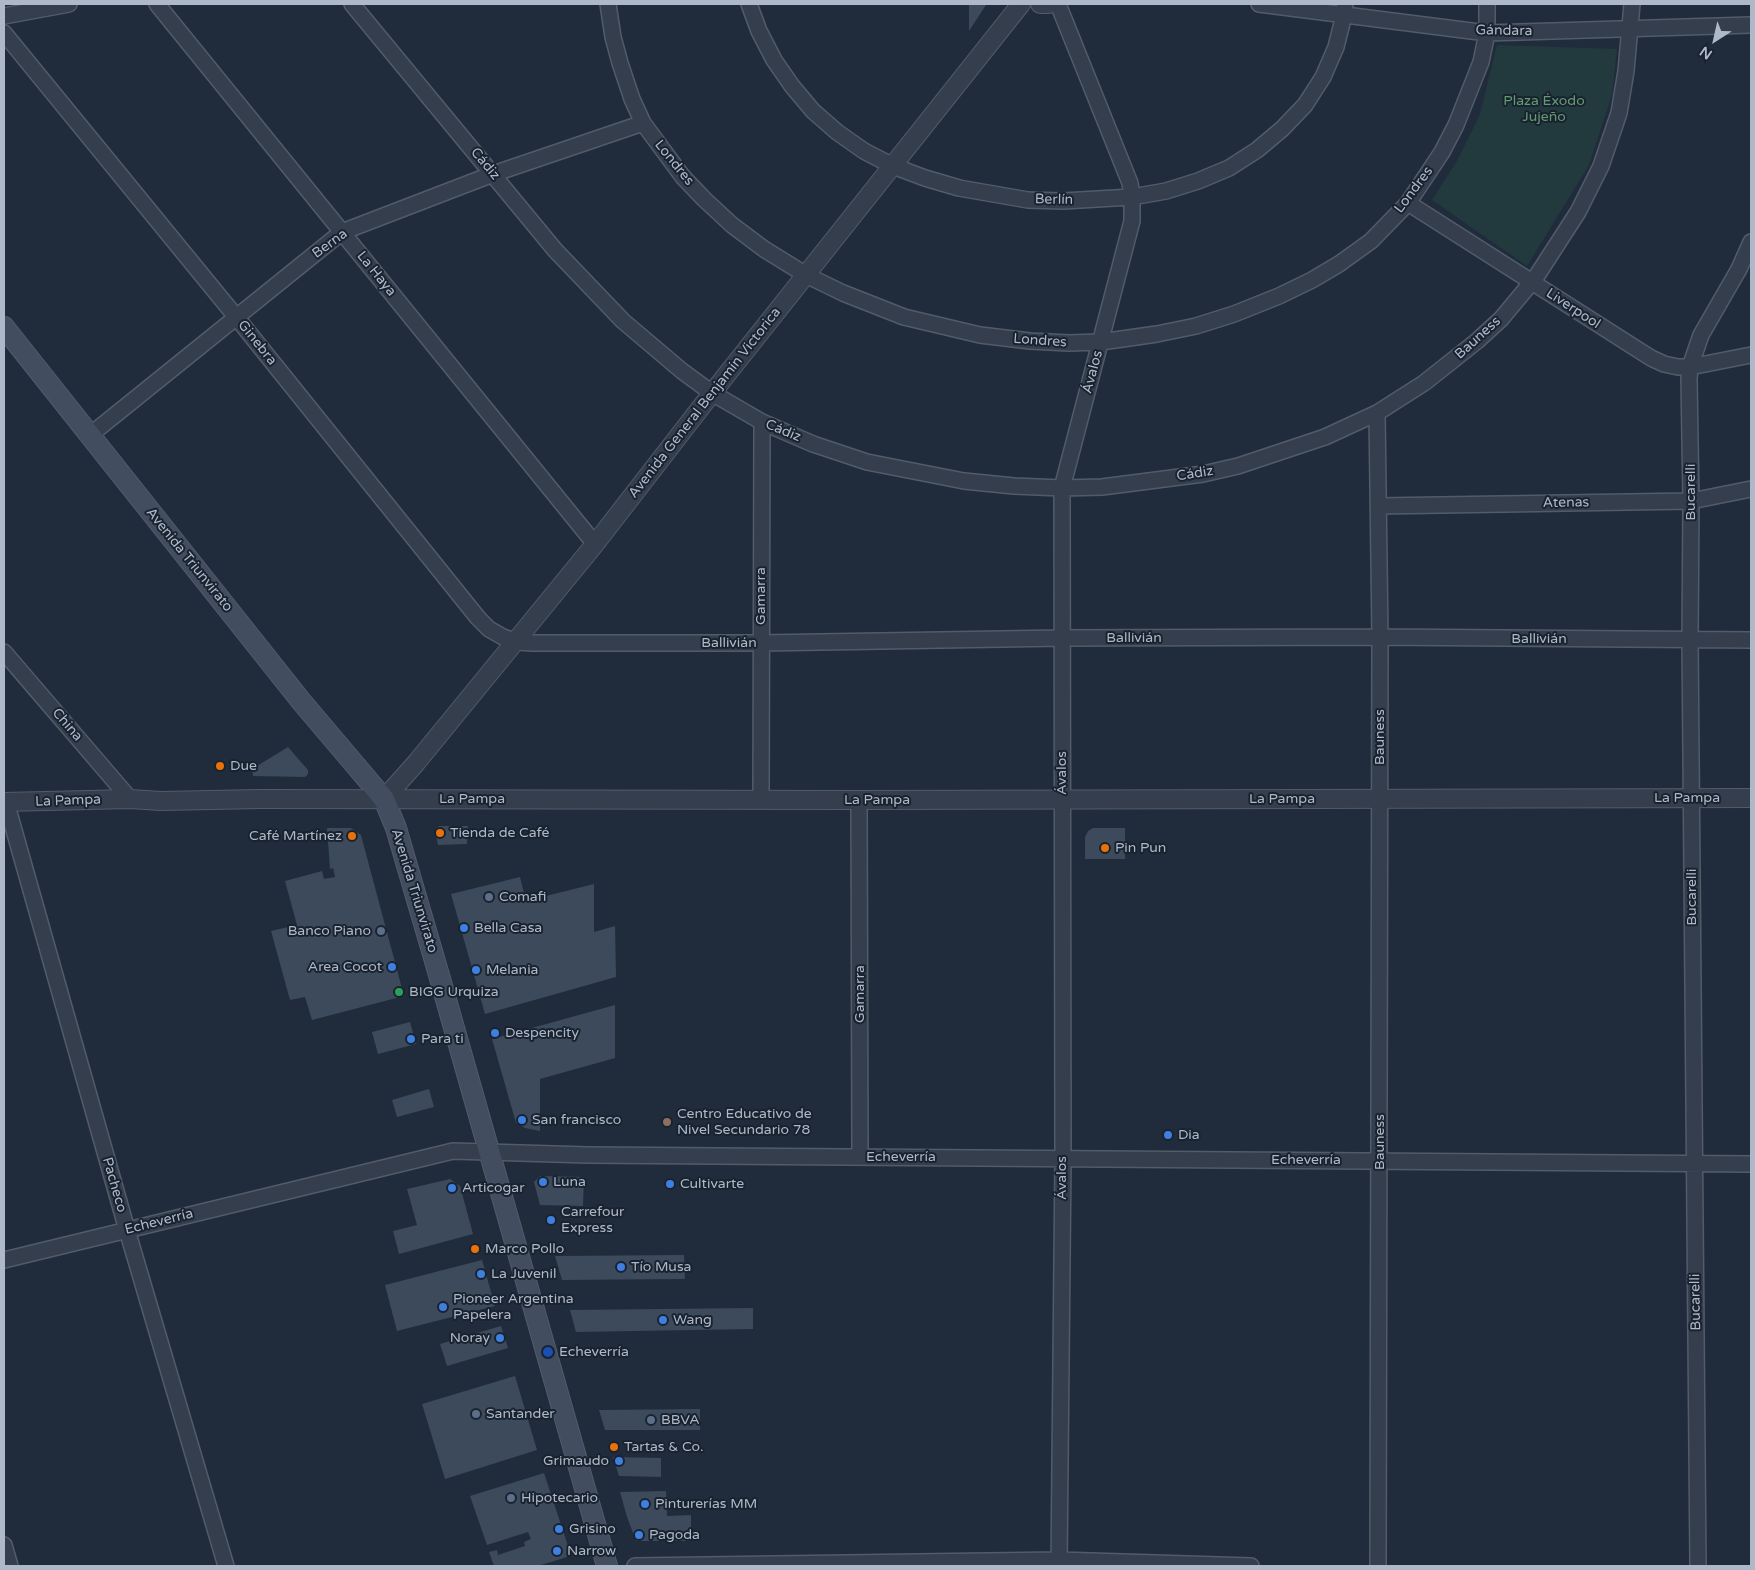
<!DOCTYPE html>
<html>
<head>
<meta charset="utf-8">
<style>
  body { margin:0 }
  #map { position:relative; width:1755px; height:1570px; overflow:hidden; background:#202c3c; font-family:"Varela Round",sans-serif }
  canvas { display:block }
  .frame { position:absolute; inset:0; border:5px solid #afb8c8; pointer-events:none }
  .north { position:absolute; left:1690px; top:15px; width:50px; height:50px; -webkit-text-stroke:4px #192330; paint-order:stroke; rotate:215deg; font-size:14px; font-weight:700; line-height:20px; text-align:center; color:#afb8c8 }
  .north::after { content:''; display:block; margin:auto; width:18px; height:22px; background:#afb8c8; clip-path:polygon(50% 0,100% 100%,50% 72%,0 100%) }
</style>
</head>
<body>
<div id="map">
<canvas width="1755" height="1570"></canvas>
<div class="frame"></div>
<div class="north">N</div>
</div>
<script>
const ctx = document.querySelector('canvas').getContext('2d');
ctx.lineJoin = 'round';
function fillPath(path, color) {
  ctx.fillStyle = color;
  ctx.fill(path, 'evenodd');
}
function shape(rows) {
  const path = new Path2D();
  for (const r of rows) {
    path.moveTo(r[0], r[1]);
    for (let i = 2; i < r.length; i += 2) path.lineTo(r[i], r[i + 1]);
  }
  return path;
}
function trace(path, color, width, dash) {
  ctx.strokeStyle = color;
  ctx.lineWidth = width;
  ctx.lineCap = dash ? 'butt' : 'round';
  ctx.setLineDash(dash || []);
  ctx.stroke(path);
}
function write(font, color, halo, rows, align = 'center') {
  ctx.font = font + ' "Varela Round",sans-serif';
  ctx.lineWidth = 4;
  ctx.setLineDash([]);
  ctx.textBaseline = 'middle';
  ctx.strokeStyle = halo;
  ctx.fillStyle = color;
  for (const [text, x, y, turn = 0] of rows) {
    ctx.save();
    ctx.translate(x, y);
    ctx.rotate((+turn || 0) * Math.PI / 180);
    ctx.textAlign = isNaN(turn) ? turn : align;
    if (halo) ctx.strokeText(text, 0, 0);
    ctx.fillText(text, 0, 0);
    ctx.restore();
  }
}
const green = shape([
  [1497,45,1617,49,1612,95,1589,165,1527,266,1432,200,1458,159,1480,114]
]);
const building = shape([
  [969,4,986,4,986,5,969,31],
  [288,747,308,770,308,774,305,777,253,776,252,769],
  [439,826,468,826,467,844,438,845,435,830],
  [327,828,351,828,361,835,404,996,312,1020,305,997,290,1000,271,931,297,925,285,881,322,871,324,879,335,877,333,868,330,869],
  [1093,828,1125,828,1125,859,1085,859,1085,837,1088,831],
  [520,877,526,901,594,884,594,932,615,926,616,977,485,1014,451,894],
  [615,1005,615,1058,540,1079,540,1131,525,1128,516,1123,492,1039],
  [410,1022,416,1044,378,1054,372,1032],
  [429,1089,434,1107,397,1117,392,1100],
  [540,1176,584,1177,583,1206,540,1205,534,1182],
  [450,1179,460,1186,473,1234,399,1254,393,1231,417,1225,407,1189],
  [684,1255,685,1279,562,1280,555,1256],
  [482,1260,495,1306,397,1331,385,1285],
  [753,1308,753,1329,576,1332,570,1310],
  [501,1326,508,1348,447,1366,440,1344],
  [515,1376,537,1450,445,1479,422,1404],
  [700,1409,700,1430,605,1430,599,1410],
  [613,1457,661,1458,661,1477,619,1476],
  [544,1473,570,1552,566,1553,567,1557,538,1566,494,1566,489,1552,497,1550,498,1555,525,1546,524,1542,531,1539,528,1532,487,1545,470,1496],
  [666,1491,667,1516,691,1515,691,1541,636,1541,627,1517,620,1492]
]);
const minor = shape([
  [157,4,595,544],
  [352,4,555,250,623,321,682,371,712,393,762,422,813,444,867,462,964,481,1014,486,1062,488,1102,487,1203,474,1238,466,1325,437,1377,413,1424,383,1477,341,1501,319,1536,277,1578,212,1601,166,1619,113,1626,71,1632,4],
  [608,4,613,37,620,63,632,99,643,123,683,177,704,199,732,225,764,249,806,275,843,293,904,317,980,335,1030,341,1069,343,1101,342,1157,334,1196,326,1234,314,1279,296,1312,280,1339,264,1371,241,1408,203,1442,152,1456,125,1481,62,1487,33,1487,4],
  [749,4,759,31,774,60,792,86,813,111,837,132,864,151,893,166,925,178,959,188,1028,200,1063,201,1132,197,1166,191,1198,181,1229,168,1257,150,1282,129,1305,105,1323,77,1336,47,1344,15,1345,4],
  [1058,4,1130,183,1132,197,1132,221,1062,488,1063,1158,1059,1566],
  [1259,4,1487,33,1751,25],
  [4,16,69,4],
  [4,33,237,318,478,618,489,629,503,637,517,642,532,643,761,643,1062,638,1380,637,1751,640],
  [1408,203,1651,358,1664,364,1678,367,1690,367,1751,355],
  [1377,413,1380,637,1378,1566],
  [89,436,342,232,493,174,643,123],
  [1379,506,1691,501,1751,489],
  [4,652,130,799],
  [761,800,762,422],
  [859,800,860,1157],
  [6,802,127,1230,226,1566],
  [4,1260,453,1151,588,1155,1751,1164],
  [4,1545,10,1566],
  [635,1566,1059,1560,1251,1566],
  [1698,1566,1690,640,1691,501,1689,379,1690,367,1701,335,1739,269,1751,242]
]);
const tertiary = shape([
  [1040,4,1049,4],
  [384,799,416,763,595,544,712,393,1021,4],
  [4,802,130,799,161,801,260,799,859,800,1751,798]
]);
const secondary = shape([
  [4,327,301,701,384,799,396,828,439,975,607,1566]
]);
const markers = [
  [220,766,5,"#e8710a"],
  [440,833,5,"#e8710a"],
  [352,836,5,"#e8710a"],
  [1105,848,5,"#e8710a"],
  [489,897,5,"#5c6f8a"],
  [464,928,5,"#3f7fe0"],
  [381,931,5,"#5c6f8a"],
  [392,967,5,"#3f7fe0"],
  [476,970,5,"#3f7fe0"],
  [399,992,5,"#2e9e5b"],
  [495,1033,5,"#3f7fe0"],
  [411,1039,5,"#3f7fe0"],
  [522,1120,5,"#3f7fe0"],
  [667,1122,5,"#8d6e63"],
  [1168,1135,5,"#3f7fe0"],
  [543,1182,5,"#3f7fe0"],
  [670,1184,5,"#3f7fe0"],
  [452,1188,5,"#3f7fe0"],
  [551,1220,5,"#3f7fe0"],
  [475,1249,5,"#e8710a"],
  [621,1267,5,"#3f7fe0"],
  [481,1274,5,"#3f7fe0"],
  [443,1307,5,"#3f7fe0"],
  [663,1320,5,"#3f7fe0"],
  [500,1338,5,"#3f7fe0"],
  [548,1352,6,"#1a4fb4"],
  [476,1414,5,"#5c6f8a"],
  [651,1420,5,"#5c6f8a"],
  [614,1447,5,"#e8710a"],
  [619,1461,5,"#3f7fe0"],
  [511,1498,5,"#5c6f8a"],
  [645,1504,5,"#3f7fe0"],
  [559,1529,5,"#3f7fe0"],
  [639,1535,5,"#3f7fe0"],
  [557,1551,5,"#3f7fe0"]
];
const streetNames = [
  ["Gándara",1504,31,1],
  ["Londres",674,163,51],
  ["Cádiz",485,164,50],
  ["Londres",1414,190,-53],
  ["Berlín",1054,200,1],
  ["Berna",330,244,-36],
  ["La Haya",376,274,51],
  ["Liverpool",1573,309,33],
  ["Bauness",1478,338,-42],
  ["Londres",1040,341,4],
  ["Ginebra",257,343,51],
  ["Ávalos",1093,372,-75],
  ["Avenida General Benjamín Victorica",705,403,-52],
  ["Cádiz",783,431,23],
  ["Cádiz",1195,474,-9],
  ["Bucarelli",1691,492,-90],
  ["Atenas",1566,503,-1],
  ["Avenida Triunvirato",189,560,51],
  ["Gamarra",761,596,-90],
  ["Ballivián",1134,638],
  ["Ballivián",1539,639],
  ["Ballivián",729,643],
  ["China",67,725,49],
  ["Bauness",1380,737,-90],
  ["Ávalos",1062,773,-90],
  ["La Pampa",1687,798],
  ["La Pampa",472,799],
  ["La Pampa",1282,799],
  ["La Pampa",877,800],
  ["La Pampa",68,801,-2],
  ["Avenida Triunvirato",414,891,73],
  ["Bucarelli",1692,897,-90],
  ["Gamarra",860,994,-90],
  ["Bauness",1380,1142,-90],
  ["Echeverría",901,1157],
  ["Echeverría",1306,1160],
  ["Ávalos",1062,1178,-90],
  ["Pacheco",114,1185,74],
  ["Echeverría",159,1222,-14],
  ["Bucarelli",1696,1302,-91]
];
const parkNames = [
  ["Plaza Éxodo",1544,101],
  ["Jujeño",1544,117]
];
const poiNames = [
  ["Due",230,766],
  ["Tienda de Café",450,833],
  ["Café Martínez",342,836,"right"],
  ["Pin Pun",1115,848],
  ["Comafi",499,897],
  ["Bella Casa",474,928],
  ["Banco Piano",371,931,"right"],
  ["Area Cocot",382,967,"right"],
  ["Melania",486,970],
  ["BIGG Urquiza",409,992],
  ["Despencity",505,1033],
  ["Para ti",421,1039],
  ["Centro Educativo de",677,1114],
  ["Nivel Secundario 78",677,1130],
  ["San francisco",532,1120],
  ["Dia",1178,1135],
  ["Luna",553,1182],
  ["Cultivarte",680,1184],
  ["Articogar",462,1188],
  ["Carrefour",561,1212],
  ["Express",561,1228],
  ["Marco Pollo",485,1249],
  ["Tío Musa",631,1267],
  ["La Juvenil",491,1274],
  ["Pioneer Argentina",453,1299],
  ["Papelera",453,1315],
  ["Wang",673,1320],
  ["Noray",490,1338,"right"],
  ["Echeverría",559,1352],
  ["Santander",486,1414],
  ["BBVA",661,1420],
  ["Tartas & Co.",624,1447],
  ["Grimaudo",609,1461,"right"],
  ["Hipotecario",521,1498],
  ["Pinturerías MM",655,1504],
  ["Grisino",569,1529],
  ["Pagoda",649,1535],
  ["Narrow",567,1551]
];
fillPath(green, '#223a3d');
fillPath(building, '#3c4a5b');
trace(minor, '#525b6a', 18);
trace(tertiary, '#525b6a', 20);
trace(secondary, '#525b6a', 22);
trace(minor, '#343e4c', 15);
trace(tertiary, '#343e4c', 18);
trace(secondary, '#424d5f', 20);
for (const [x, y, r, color] of markers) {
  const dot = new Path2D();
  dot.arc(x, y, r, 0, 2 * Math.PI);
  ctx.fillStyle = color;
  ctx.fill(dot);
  trace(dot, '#192330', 2);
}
write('14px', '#afb8c8', '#192330', streetNames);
write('14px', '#649b71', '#192330', parkNames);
write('14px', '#afb8c8', '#192330', poiNames, 'left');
</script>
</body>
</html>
